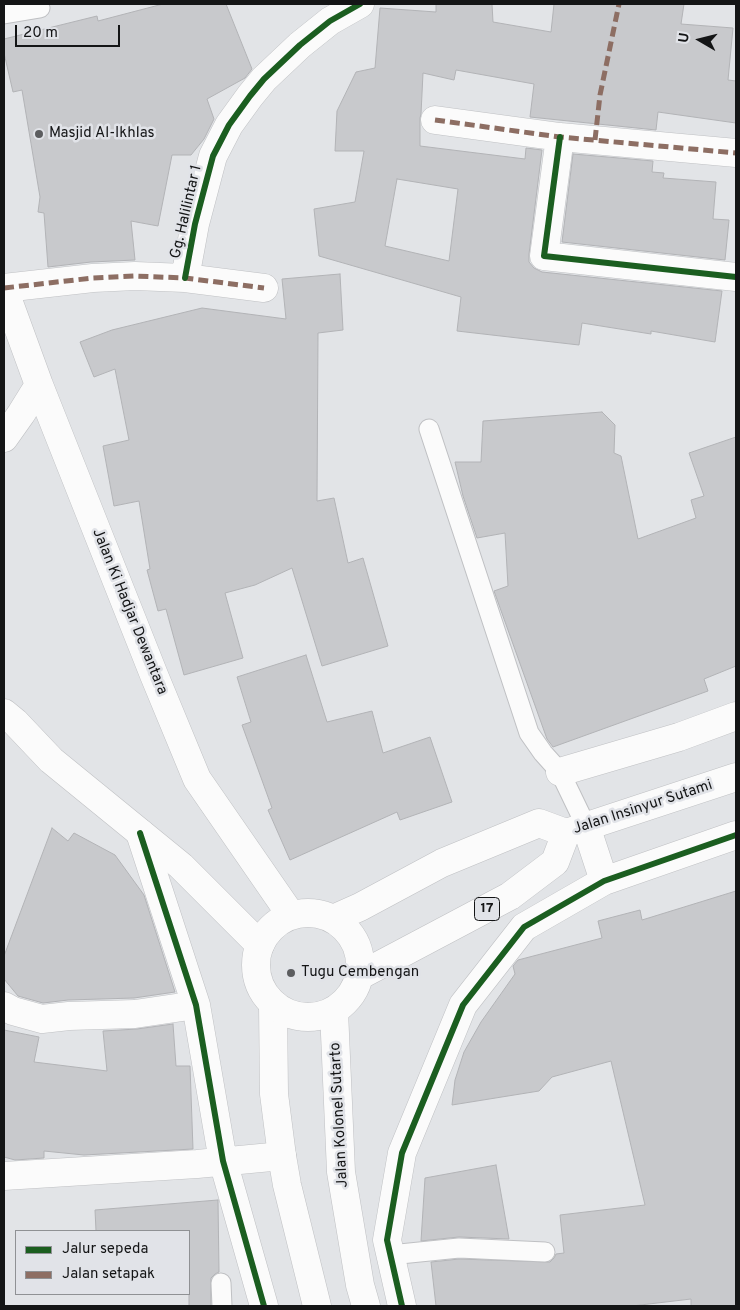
<!DOCTYPE html>
<html>
<head>
<meta charset="utf-8">
<style>
  body { margin:0 }
  #map { position:relative; width:740px; height:1310px; overflow:hidden; background:#e2e4e7; font-family:Overpass,sans-serif }
  canvas { display:block }
  .frame { position:absolute; inset:0; border:5px solid #141516; pointer-events:none }
  .legend { position:absolute; left:15px; top:1230px; width:175px; height:65px; box-sizing:border-box; background:#e1e3e8; border:1px solid #8f9194; margin:0; padding:6px 9px; list-style:none; font-size:15px; color:#141516 }
  .legend li { display:flex; align-items:center; gap:10px; height:25px }
  .legend b { width:25px; border:1px solid #8f9194 }
  .north { position:absolute; left:675px; top:15px; width:50px; height:50px; -webkit-text-stroke:4px #e1e3e8; paint-order:stroke; rotate:278deg; font-size:14px; font-weight:700; line-height:20px; text-align:center; color:#141516 }
  .north::after { content:''; display:block; margin:auto; width:18px; height:22px; background:#141516; clip-path:polygon(50% 0,100% 100%,50% 72%,0 100%) }
  .scale { position:absolute; left:15px; top:25px; width:105px; height:22px; box-sizing:border-box; border:2px solid #141516; border-top:0; padding-left:6px; font-size:15px; line-height:18px; white-space:nowrap; color:#141516; -webkit-text-stroke:4px #e1e3e8; paint-order:stroke }
</style>
</head>
<body>
<div id="map">
<canvas width="740" height="1310"></canvas>
<div class="frame"></div>
<ul class="legend">
<li><b style="height:6px;background:#1b5e20"></b>Jalur sepeda</li>
<li><b style="height:6px;background:#8d6e63"></b>Jalan setapak</li>
</ul>
<div class="north">U</div>
<div class="scale">20 m</div>
</div>
<script>
const ctx = document.querySelector('canvas').getContext('2d');
ctx.lineJoin = 'round';
function fillPath(path, color) {
  ctx.fillStyle = color;
  ctx.fill(path, 'evenodd');
}
function shape(rows) {
  const path = new Path2D();
  for (const r of rows) {
    if (r.length === 3) {
      path.moveTo(r[0] + r[2], r[1]);
      path.arc(r[0], r[1], r[2], 0, 2 * Math.PI);
      continue;
    }
    path.moveTo(r[0], r[1]);
    for (let i = 2; i < r.length; i += 2) path.lineTo(r[i], r[i + 1]);
  }
  return path;
}
function trace(path, color, width, dash) {
  ctx.strokeStyle = color;
  ctx.lineWidth = width;
  ctx.lineCap = dash ? 'butt' : 'round';
  ctx.setLineDash(dash || []);
  ctx.stroke(path);
}
function write(font, color, halo, rows, align = 'center') {
  ctx.font = font + ' Overpass,sans-serif';
  ctx.lineWidth = 5;
  ctx.setLineDash([]);
  ctx.textBaseline = 'middle';
  ctx.strokeStyle = halo;
  ctx.fillStyle = color;
  for (const [text, x, y, turn = 0] of rows) {
    ctx.save();
    ctx.translate(x, y);
    ctx.rotate((+turn || 0) * Math.PI / 180);
    ctx.textAlign = isNaN(turn) ? turn : align;
    if (halo) ctx.strokeText(text, 0, 0);
    ctx.fillText(text, 0, 0);
    ctx.restore();
  }
}
const building = shape([
  [163,4,226,4,252,69,245,78,207,99,214,119,204,139,191,155,172,155,158,226,131,221,135,260,91,262,48,267,44,213,38,212,40,197,22,90,13,92,4,53,4,39,97,16,98,21,163,4],
  [436,4,492,4,493,22,551,32,554,4,684,4,681,24,733,28,728,80,736,81,736,123,658,112,656,130,530,117,534,84,456,70,454,80,423,73,421,114,420,118,420,146,525,159,526,148,542,150,529,254,529,262,534,268,542,272,722,291,715,342,651,331,651,334,582,323,579,345,457,331,461,297,319,256,314,209,355,202,364,151,335,151,337,111,356,72,375,68,380,8,436,12,436,4],
  [397,179,458,189,449,261,385,246,397,179],
  [573,154,653,161,652,172,664,173,663,178,716,182,713,219,729,220,725,260,562,242,573,154],
  [340,274,343,330,318,333,317,501,334,498,348,563,363,558,388,646,322,666,292,568,255,585,225,593,243,658,184,675,166,609,158,611,147,570,150,569,139,501,114,506,103,446,129,440,115,369,94,377,80,342,112,330,202,308,286,319,282,279,340,274],
  [602,412,615,425,614,453,621,456,638,539,696,518,691,500,704,496,689,453,736,437,736,666,704,679,708,691,553,747,547,739,494,591,508,586,505,533,477,538,463,496,455,462,481,462,483,421,602,412],
  [306,655,327,722,372,711,383,753,430,737,452,802,400,820,397,812,290,860,268,810,272,808,242,725,251,722,237,677,306,655],
  [52,828,68,841,74,833,115,855,144,895,175,992,134,998,68,1000,43,1003,18,996,4,979,4,956,52,828],
  [736,891,736,1306,691,1306,691,1299,632,1306,436,1306,431,1262,459,1259,550,1262,554,1258,556,1254,564,1253,560,1215,645,1205,611,1061,552,1077,539,1091,452,1105,455,1080,464,1052,481,1022,515,974,513,966,518,960,602,938,598,921,640,910,642,920,736,891],
  [173,1024,176,1066,190,1066,193,1149,84,1155,44,1151,44,1158,15,1160,4,1157,4,1030,39,1037,34,1062,107,1071,103,1031,137,1029,173,1024],
  [496,1165,509,1239,459,1237,421,1241,425,1178,496,1165],
  [218,1200,219,1272,215,1274,211,1278,211,1306,189,1306,189,1231,96,1231,95,1210,218,1200]
]);
const lane = shape([
  [4,14,40,8],
  [429,429,529,733,543,753,560,772,586,826],
  [390,1255,459,1248,545,1252],
  [221,1283,222,1306]
]);
const street = shape([
  [435,120,560,137,736,153],
  [560,137,544,256,736,277],
  [185,278,195,224,213,156,229,125,250,96,264,79,300,45,330,21,360,4],
  [4,288,93,278,135,276,185,278,264,288],
  [560,772,679,737,736,716],
  [586,826,604,881],
  [140,833,196,1005,223,1161,264,1306],
  [4,1006,13,1011,42,1019,69,1016,135,1014,196,1005],
  [4,1176,197,1164,282,1156],
  [402,1306,387,1240,402,1153,463,1005,524,927,604,881,736,835]
]);
const secondary = shape([
  [4,289,39,385,154,675,197,779,291,915],
  [4,438,21,414,39,385],
  [4,713,15,722,51,760,181,866,260,945]
]);
const primary = shape([
  [273,1005,274,1094,282,1156,287,1185,317,1306],
  [334,1011,341,1172,360,1285,366,1306]
]);
const highway = shape([
  [566,833,736,777],
  [308,965,52],
  [333,919,360,907,442,863,539,823,566,833],
  [359,976,510,896,555,862,566,833]
]);
const quiet = shape([
  [435,120,560,137,736,153],
  [595,140,600,95,619,4],
  [4,288,93,278,135,276,185,278,264,288]
]);
const cycleway = shape([
  [560,137,544,256,736,277],
  [185,278,195,224,213,156,229,125,250,96,264,79,300,45,330,21,360,4],
  [140,833,196,1005,223,1161,264,1306],
  [402,1306,387,1240,402,1153,463,1005,524,927,604,881,736,835]
]);
const markers = [
  [39,134,5,"#5c5d5f"],
  [291,973,5,"#5c5d5f"]
];
const shields = [
  [487,909,25]
];
const shieldNames = [
  ["17",487,909]
];
const poiNames = [
  ["Masjid Al-Ikhlas",49,134],
  ["Tugu Cembengan",301,973]
];
const streetNames = [
  ["Gg. Halilintar 1",187,212,-77],
  ["Jalan Ki Hadjar Dewantara",129,612,68],
  ["Jalan Insinyur Sutami",643,808,-18],
  ["Jalan Kolonel Sutarto",340,1115,-93]
];
fillPath(building, '#c8c9cc');
trace(building, '#b2b3b6', 1);
trace(lane, '#bfc0c3', 21);
trace(street, '#bfc0c3', 29);
trace(secondary, '#bfc0c3', 29);
trace(primary, '#bfc0c3', 29);
trace(highway, '#bfc0c3', 29);
trace(lane, '#fbfbfb', 19);
trace(street, '#fbfbfb', 28);
trace(secondary, '#fbfbfb', 28);
trace(primary, '#fbfbfb', 28);
trace(highway, '#fbfbfb', 28);
trace(quiet, '#8d6e63', 5, [10, 5]);
trace(cycleway, '#1b5e20', 6);
for (const [x, y, r, color] of markers) {
  const dot = new Path2D();
  dot.arc(x, y, r, 0, 2 * Math.PI);
  ctx.fillStyle = color;
  ctx.fill(dot);
  trace(dot, '#e1e3e8', 2);
}
for (const [x, y, w] of shields) {
  const box = new Path2D();
  box.roundRect(x - w / 2, y - 11.5, w, 23, 4);
  ctx.fillStyle = '#e1e3e8';
  ctx.fill(box);
  trace(box, '#141516', 1);
}
write('bold 14px', '#141516', null, shieldNames);
write('15px', '#141516', '#e1e3e8', poiNames, 'left');
write('15px', '#141516', '#e1e3e8', streetNames);
</script>
</body>
</html>
